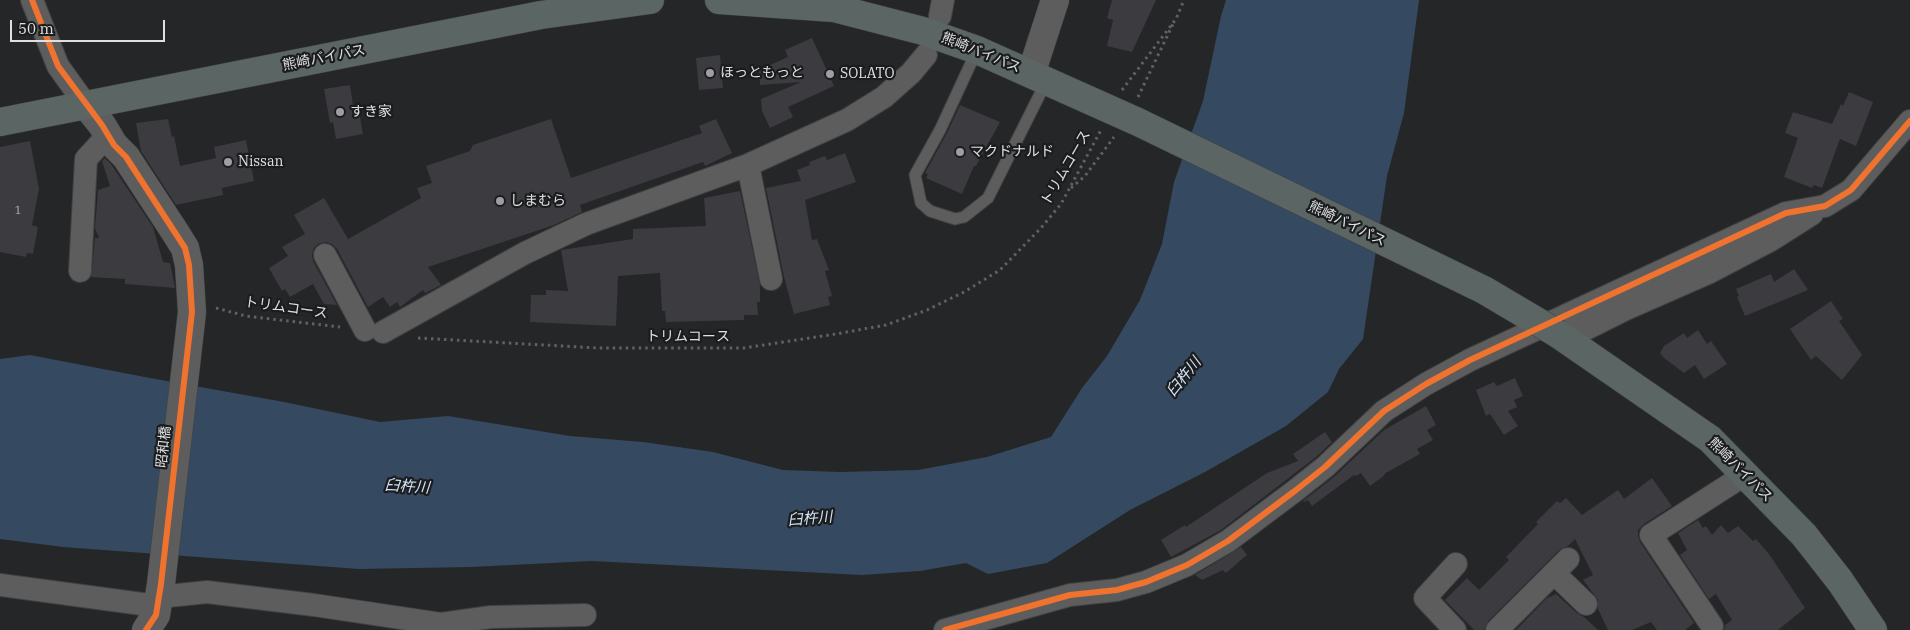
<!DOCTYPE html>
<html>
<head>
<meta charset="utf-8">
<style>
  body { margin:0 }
  #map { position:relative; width:1910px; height:630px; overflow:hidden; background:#252627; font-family:"IBM Plex Serif",serif }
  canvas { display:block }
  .scale { position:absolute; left:10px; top:20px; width:155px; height:22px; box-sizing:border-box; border:2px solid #dee0e1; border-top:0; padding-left:6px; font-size:15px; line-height:18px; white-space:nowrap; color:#dee0e1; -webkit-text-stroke:4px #1b1c1e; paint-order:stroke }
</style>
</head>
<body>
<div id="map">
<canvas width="1910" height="630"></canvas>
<div class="scale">50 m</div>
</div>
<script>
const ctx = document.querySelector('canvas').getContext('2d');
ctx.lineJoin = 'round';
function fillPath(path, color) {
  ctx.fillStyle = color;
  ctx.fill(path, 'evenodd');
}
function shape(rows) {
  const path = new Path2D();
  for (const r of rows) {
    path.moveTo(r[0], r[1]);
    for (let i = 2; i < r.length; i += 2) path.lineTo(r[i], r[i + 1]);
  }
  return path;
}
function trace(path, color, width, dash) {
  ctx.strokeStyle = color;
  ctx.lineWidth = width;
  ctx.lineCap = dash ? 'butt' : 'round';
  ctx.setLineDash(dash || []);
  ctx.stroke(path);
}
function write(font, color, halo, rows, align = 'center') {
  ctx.font = font + ' "IBM Plex Serif","Noto Sans JP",serif';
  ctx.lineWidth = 4.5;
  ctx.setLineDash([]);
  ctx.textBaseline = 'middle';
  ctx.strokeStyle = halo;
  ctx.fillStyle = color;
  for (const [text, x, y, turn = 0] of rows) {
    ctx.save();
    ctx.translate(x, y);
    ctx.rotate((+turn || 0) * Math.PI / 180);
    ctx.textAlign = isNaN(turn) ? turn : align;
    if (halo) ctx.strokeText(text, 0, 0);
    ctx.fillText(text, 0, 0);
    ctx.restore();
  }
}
const water = shape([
  [1226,0,1419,0,1404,113,1387,176,1363,339,1339,369,1328,392,1286,426,1205,472,1130,510,1047,563,988,574,966,563,920,571,862,575,592,561,471,567,359,569,63,547,0,539,0,359,30,355,150,378,284,402,380,422,448,416,570,436,643,442,713,452,783,470,840,472,918,470,987,457,1051,437,1082,388,1107,356,1140,300,1162,244,1174,182,1203,101,1221,16]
]);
const building = shape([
  [1112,0,1156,0,1132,52,1107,46,1113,20,1107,18],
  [812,38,834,86,788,107,793,117,770,128,762,111,761,99,801,82,760,85,759,70,788,57,785,50],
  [720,55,723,88,699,90,696,58],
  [350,85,354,112,359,111,363,134,336,139,333,122,330,123,324,89],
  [1849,92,1873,102,1856,146,1840,139,1822,188,1814,185,1812,188,1784,177,1798,138,1785,133,1793,112,1832,124,1841,104,1843,106],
  [960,105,1000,122,976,166,974,166,962,194,926,178,928,174,925,173,947,133],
  [168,119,172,137,174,136,180,166,216,158,214,147,246,140,254,181,222,188,223,195,176,205,141,151,136,123],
  [551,119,571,178,702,133,699,126,716,119,732,153,705,166,703,162,580,205,582,212,554,225,428,267,441,285,425,293,423,290,400,307,397,302,390,307,383,297,368,307,337,249,332,244,326,242,318,244,314,248,312,255,313,261,337,305,324,304,313,284,290,297,285,289,282,291,269,268,288,256,282,247,305,234,294,215,324,198,348,239,421,198,417,188,432,183,426,166,470,151,473,145],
  [30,141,39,189,32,225,38,227,33,254,27,253,26,257,0,252,0,147],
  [845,153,856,182,805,200,812,240,817,239,829,270,825,271,832,296,828,297,830,305,794,314,784,277,766,188,801,181,797,170,810,165,809,162,825,156,827,160],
  [105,158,111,164,153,227,163,262,170,263,175,288,125,284,125,279,91,277,95,238,99,238,95,228,98,190,110,186,102,161],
  [740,191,760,285,760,302,757,302,758,315,744,315,744,320,666,322,665,311,662,311,660,273,618,276,616,326,530,322,531,295,546,295,546,290,568,291,561,250,633,239,633,229,706,226,704,198],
  [1794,269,1808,290,1745,316,1737,297,1739,296,1736,289,1771,274,1774,282],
  [1831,301,1843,319,1839,321,1862,355,1842,380,1816,356,1811,360,1790,329],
  [1698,330,1707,344,1711,341,1727,364,1704,379,1695,365,1684,373,1664,358,1660,353,1664,346,1684,333,1687,338],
  [1515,378,1523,396,1514,400,1517,407,1508,411,1518,426,1504,435,1490,414,1486,416,1476,390,1494,382,1497,386],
  [1426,406,1436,425,1427,430,1433,440,1417,449,1420,454,1384,474,1385,475,1370,486,1361,473,1356,476,1354,475,1312,506,1308,500,1304,502,1303,501,1334,477,1384,430],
  [1325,432,1332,442,1316,457,1221,530,1171,557,1161,540,1185,525,1186,527,1267,473,1298,461,1293,454],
  [1652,478,1672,506,1644,524,1638,530,1638,536,1640,542,1694,623,1685,630,1657,630,1651,622,1632,630,1608,630,1598,609,1598,600,1583,580,1593,575,1575,539,1568,546,1559,550,1488,621,1484,630,1474,630,1445,600,1467,578,1479,590,1509,560,1506,557,1538,524,1536,522,1557,501,1560,503,1566,498,1582,515,1618,490,1624,499],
  [1698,520,1703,528,1706,526,1712,535,1721,525,1728,533,1738,526,1753,541,1756,539,1769,554,1805,608,1778,630,1724,630,1725,625,1732,620,1716,594,1709,599,1680,555,1687,550,1678,533],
  [1241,547,1247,555,1226,573,1223,570,1202,580,1195,575],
  [1556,594,1577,613,1584,617,1598,630,1516,630,1547,598]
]);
const path = shape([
  [1122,90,1176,19,1184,0],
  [1138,97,1173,24],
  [1071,188,1085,176,1114,137],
  [216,308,246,316,340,327],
  [418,338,598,348,744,348,836,334,886,325,927,310,964,292,1000,270,1041,228,1061,204,1101,130]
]);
const service = shape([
  [977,50,940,130,915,175,921,203,930,211,955,219,964,217,988,198,1047,80]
]);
const minor = shape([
  [32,0,58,66,86,105],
  [940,16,943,0],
  [748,165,771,279],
  [325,255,365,330],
  [80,271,86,159,108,135],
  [383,332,525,253,586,224,748,165,847,120,884,97,911,73,926,55],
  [1566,339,1626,309,1708,273,1771,240,1812,214],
  [1554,573,1586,604],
  [0,585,157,606],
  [159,597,207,592,314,605,441,624,491,617,585,615],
  [1712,626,1651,535,1746,474],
  [945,630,1070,595,1117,590,1146,582,1187,565,1228,541,1296,490,1325,467,1384,411,1426,384,1470,360,1786,213,1825,206,1851,190,1910,121],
  [1455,630,1425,598,1456,564],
  [1497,630,1568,559]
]);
const tertiary = shape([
  [1031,74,1055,0],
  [86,105,102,125,114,145,126,157,175,232,185,248,189,265,192,312,161,584,156,615,146,630]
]);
const trunk = shape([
  [719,0,834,8,923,31,977,50,1138,122,1484,290,1533,319],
  [0,122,541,15,650,0],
  [1558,334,1710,439,1804,535,1840,581,1873,630]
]);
const trunkBridge = shape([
  [1533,319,1558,334]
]);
const cycleway = shape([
  [32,0,58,66,102,125,114,145,126,157,185,248,189,265,192,312,161,584,156,615,146,630],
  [945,630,1070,595,1117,590,1146,582,1187,565,1228,541,1296,490,1325,467,1384,411,1426,384,1470,360,1786,213,1825,206,1851,190,1910,121]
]);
const markers = [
  [710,73,5,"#9d9fa0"],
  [830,74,5,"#9d9fa0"],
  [340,112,5,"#9d9fa0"],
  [960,152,5,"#9d9fa0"],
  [228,162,5,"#9d9fa0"],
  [500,201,5,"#9d9fa0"]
];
const numberNames = [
  ["1",18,211]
];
const streetNames = [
  ["熊崎バイパス",981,53,22],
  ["熊崎バイパス",324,58,-11],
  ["トリムコース",1066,168,-60],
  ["熊崎バイパス",1347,224,26],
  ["トリムコース",286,308,8],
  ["トリムコース",688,337],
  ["昭和橋",164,447,-84],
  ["熊崎バイパス",1740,470,45]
];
const poiNames = [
  ["ほっともっと",720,73],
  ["SOLATO",840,74],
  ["すき家",350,112],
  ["マクドナルド",970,152],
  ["Nissan",238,162],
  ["しまむら",510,201]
];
const waterNames = [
  ["臼杵川",1184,377,-51],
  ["臼杵川",407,487,4],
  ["臼杵川",810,519,-5]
];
fillPath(water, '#354960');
fillPath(building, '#3c3b40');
trace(service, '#404142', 13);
trace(minor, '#404142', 24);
trace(tertiary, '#404142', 29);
trace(trunk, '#404142', 29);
trace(path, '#606162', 3, [2.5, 4]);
trace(service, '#5d5d5e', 11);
trace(minor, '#5d5d5e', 22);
trace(tertiary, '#5d5d5e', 28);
trace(trunk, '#5b6564', 28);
trace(trunkBridge, '#404142', 29, []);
trace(trunkBridge, '#5b6564', 28);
trace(cycleway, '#ef722f', 6);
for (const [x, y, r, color] of markers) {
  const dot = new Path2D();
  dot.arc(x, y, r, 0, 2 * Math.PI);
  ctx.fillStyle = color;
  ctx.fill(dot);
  trace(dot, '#1b1c1e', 2);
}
write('11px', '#b6b7b9', null, numberNames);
write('14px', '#dee0e1', '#1b1c1e', streetNames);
write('14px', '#dee0e1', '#1b1c1e', poiNames, 'left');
write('italic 15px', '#d3e4f7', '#1b1c1e', waterNames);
</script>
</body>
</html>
